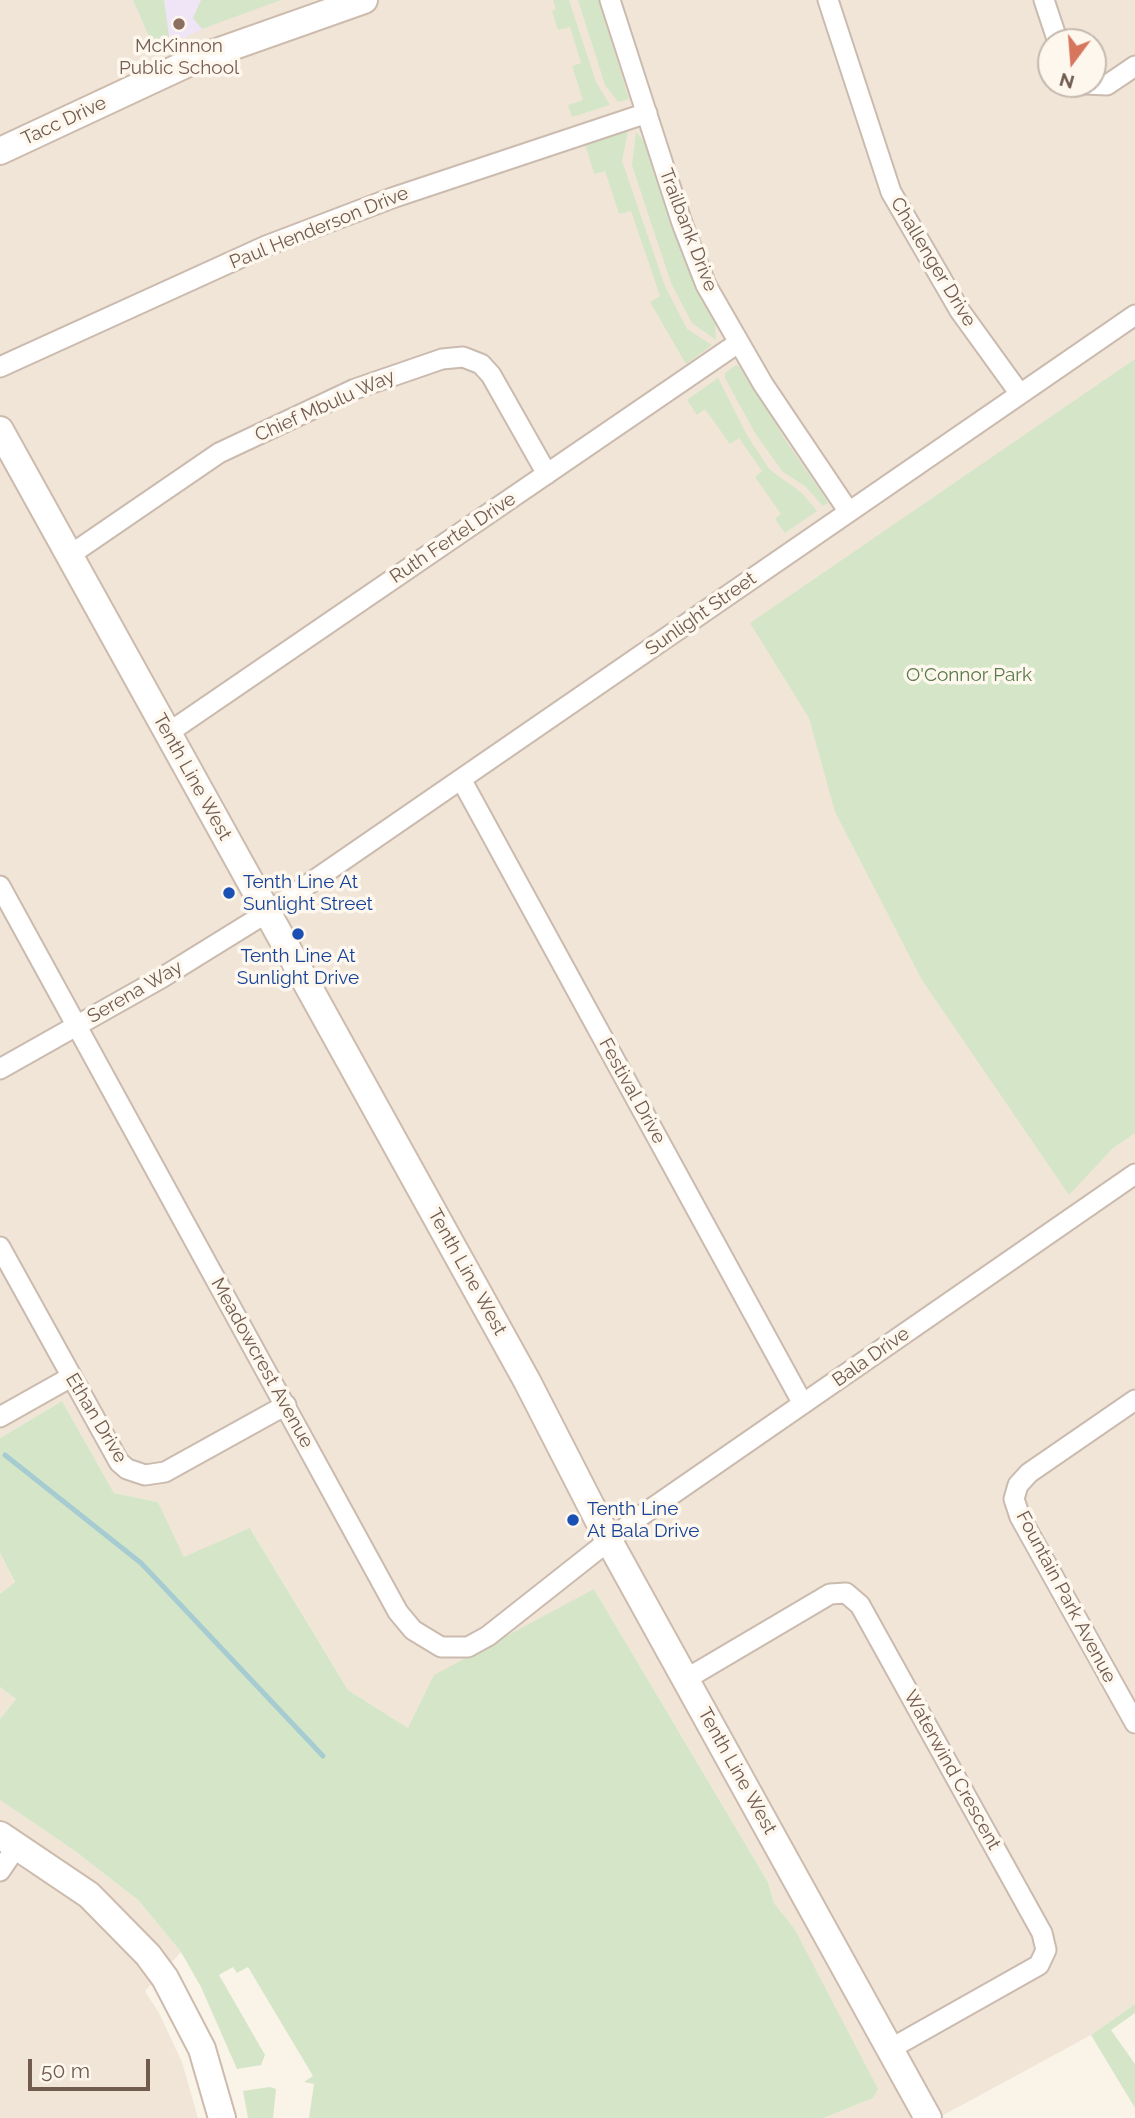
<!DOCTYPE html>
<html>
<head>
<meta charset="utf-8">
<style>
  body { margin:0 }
  #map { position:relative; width:1135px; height:2118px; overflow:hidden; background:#faf3e8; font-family:Raleway,sans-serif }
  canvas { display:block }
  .north { position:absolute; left:1037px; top:28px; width:70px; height:70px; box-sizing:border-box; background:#fdf7ee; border:2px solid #c5b9ae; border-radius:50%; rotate:196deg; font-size:19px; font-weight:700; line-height:28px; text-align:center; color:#715b4f }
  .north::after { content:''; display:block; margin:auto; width:24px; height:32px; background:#d6765c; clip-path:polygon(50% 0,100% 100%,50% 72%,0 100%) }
  .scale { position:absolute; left:28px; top:2059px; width:122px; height:32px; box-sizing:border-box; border:4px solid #715b4f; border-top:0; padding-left:9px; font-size:21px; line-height:24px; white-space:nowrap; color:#715b4f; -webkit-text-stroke:5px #fdf7ee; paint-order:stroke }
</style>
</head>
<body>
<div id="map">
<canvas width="1135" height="2118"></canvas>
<div class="north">N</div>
<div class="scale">50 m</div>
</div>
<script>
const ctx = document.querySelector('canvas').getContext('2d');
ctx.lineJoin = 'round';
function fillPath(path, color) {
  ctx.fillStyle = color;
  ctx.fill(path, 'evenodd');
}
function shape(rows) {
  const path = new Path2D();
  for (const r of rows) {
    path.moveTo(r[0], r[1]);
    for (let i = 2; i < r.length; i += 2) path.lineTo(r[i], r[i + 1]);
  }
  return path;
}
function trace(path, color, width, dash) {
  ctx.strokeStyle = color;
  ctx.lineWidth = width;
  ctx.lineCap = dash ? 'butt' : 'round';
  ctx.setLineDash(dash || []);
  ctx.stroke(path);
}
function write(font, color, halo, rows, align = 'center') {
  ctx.font = font + ' Raleway,sans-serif';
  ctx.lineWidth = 7;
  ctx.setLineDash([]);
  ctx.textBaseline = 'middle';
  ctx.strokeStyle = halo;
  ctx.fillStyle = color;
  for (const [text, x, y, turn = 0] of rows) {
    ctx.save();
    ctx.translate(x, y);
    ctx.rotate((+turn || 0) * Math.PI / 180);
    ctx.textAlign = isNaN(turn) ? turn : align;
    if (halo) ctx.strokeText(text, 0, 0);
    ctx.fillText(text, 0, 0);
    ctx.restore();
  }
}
const residential = shape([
  [0,0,1135,0,1135,2004,1091,2035,938,2118,824,2118,873,2098,794,1928,774,1903,768,1882,594,1589,408,1728,348,1690,251,1529,184,1558,158,1502,114,1493,62,1401,0,1438],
  [1051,42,1093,42,1093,84,1051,84],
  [0,1553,15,1583,0,1594],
  [0,1687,16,1699,0,1719],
  [0,1800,75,1851,138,1900,181,1952,145,1991,159,2013,182,2062,198,2118,0,2118]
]);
const education = shape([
  [133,0,281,0,226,19,155,50]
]);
const green = shape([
  [133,0,164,0,170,43,155,50],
  [201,0,281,0,202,29,193,18],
  [553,0,569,0,596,82,610,105,572,117,568,105,583,100,572,66,581,63,570,27,558,30,552,11,556,9],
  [578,0,599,0,629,99,618,102,605,85],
  [628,131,622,161,665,286,687,329,712,345,686,364,650,302,660,296,631,211,619,214,605,171,594,174,585,144],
  [636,132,647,145,692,279,715,321,716,340,692,323,671,283,632,165],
  [1135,359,1135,1133,1113,1148,1069,1195,922,980,835,812,809,718,750,623],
  [736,365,743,369,784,438,826,499,828,503,823,506,806,487,782,471,755,433,725,378,725,373],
  [718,378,748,437,770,470,802,493,817,511,785,533,775,519,781,514,755,477,762,471,739,438,730,444,705,409,697,415,687,400],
  [62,1401,114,1493,158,1502,184,1557,250,1528,348,1690,408,1728,434,1675,594,1589,768,1882,774,1903,794,1928,878,2089,873,2098,824,2118,309,2118,314,2084,304,2082,313,2076,248,1967,237,1973,233,1967,219,1975,265,2055,261,2065,237,2069,201,1987,181,1952,138,1900,75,1851,0,1800,0,1719,16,1699,0,1687,0,1594,15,1582,0,1553,0,1438],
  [1135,2004,1135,2013,1111,2030,1135,2064,1135,2108,1091,2035],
  [270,2087,276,2089,273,2118,248,2118,243,2091]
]);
const stream = shape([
  [5,1455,141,1563,323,1756]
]);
const street = shape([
  [610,0,682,223,706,285,763,384,849,512],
  [828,0,891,192,960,311,1020,394],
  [1044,0,1058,42],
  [1085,84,1107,85,1135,66],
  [0,367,266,246,392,198,647,113],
  [70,555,219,453,355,389,442,359,463,357,481,364,491,375,547,474],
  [168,733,738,343],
  [461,779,803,1404],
  [0,886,398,1612,413,1630,441,1647,468,1647,488,1636,635,1520,1135,1174],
  [0,1069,163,977,268,912,1135,315],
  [0,1247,119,1462,127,1469,145,1475,165,1472,286,1405],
  [1135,1400,1029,1473,1018,1485,1014,1499,1020,1517,1135,1723],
  [0,1417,71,1377],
  [686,1679,830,1594,846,1593,860,1605,1042,1933,1046,1950,1039,1965,890,2049],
  [0,1871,17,1846]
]);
const secondary = shape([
  [0,151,197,59,364,0],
  [0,430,527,1381,609,1541,928,2118],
  [0,1835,89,1895,148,1955,165,1978,202,2049,222,2118]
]);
const markers = [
  [179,24,7,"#8d6e63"],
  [229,893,7,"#1a4fb4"],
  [298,934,7,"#1a4fb4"],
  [573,1520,7,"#1a4fb4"]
];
const educationNames = [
  ["McKinnon",179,46],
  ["Public School",179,68]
];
const streetNames = [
  ["Tacc Drive",64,121,-25],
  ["Paul Henderson Drive",319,228,-22],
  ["Trailbank Drive",688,230,69],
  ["Challenger Drive",933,262,59],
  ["Chief Mbulu Way",325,406,-24],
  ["Ruth Fertel Drive",453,538,-34],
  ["Sunlight Street",701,614,-35],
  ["Tenth Line West",192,777,61],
  ["Serena Way",135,992,-30],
  ["Festival Drive",632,1091,61],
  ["Tenth Line West",467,1272,61],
  ["Bala Drive",871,1357,-35],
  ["Meadowcrest Avenue",262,1363,61],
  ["Ethan Drive",96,1418,59],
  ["Fountain Park Avenue",1066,1597,62],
  ["Waterwind Crescent",952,1770,61],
  ["Tenth Line West",737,1771,61]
];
const parkNames = [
  ["O'Connor Park",969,675]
];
const transitNames = [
  ["Tenth Line At",243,882],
  ["Sunlight Street",243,904],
  ["Tenth Line At",298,956,"center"],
  ["Sunlight Drive",298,978,"center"],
  ["Tenth Line",587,1509],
  ["At Bala Drive",587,1531]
];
fillPath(residential, '#f1e5d8');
fillPath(education, '#f0e5f6');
fillPath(green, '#d5e6c8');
trace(stream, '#a6ccd2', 5);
trace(street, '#cbbbaf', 23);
trace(secondary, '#cdbcad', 30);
trace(street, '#fff', 19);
trace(secondary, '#fff', 26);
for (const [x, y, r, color] of markers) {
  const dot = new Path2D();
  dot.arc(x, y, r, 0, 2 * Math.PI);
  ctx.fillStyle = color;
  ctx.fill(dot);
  trace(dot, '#fdf7ee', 2.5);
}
write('19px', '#785e54', '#fdf7ee', educationNames);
write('19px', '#715b4f', '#fdf7ee', streetNames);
write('19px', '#5a7b4b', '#fdf7ee', parkNames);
write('19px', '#164399', '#fdf7ee', transitNames, 'left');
</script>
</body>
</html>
